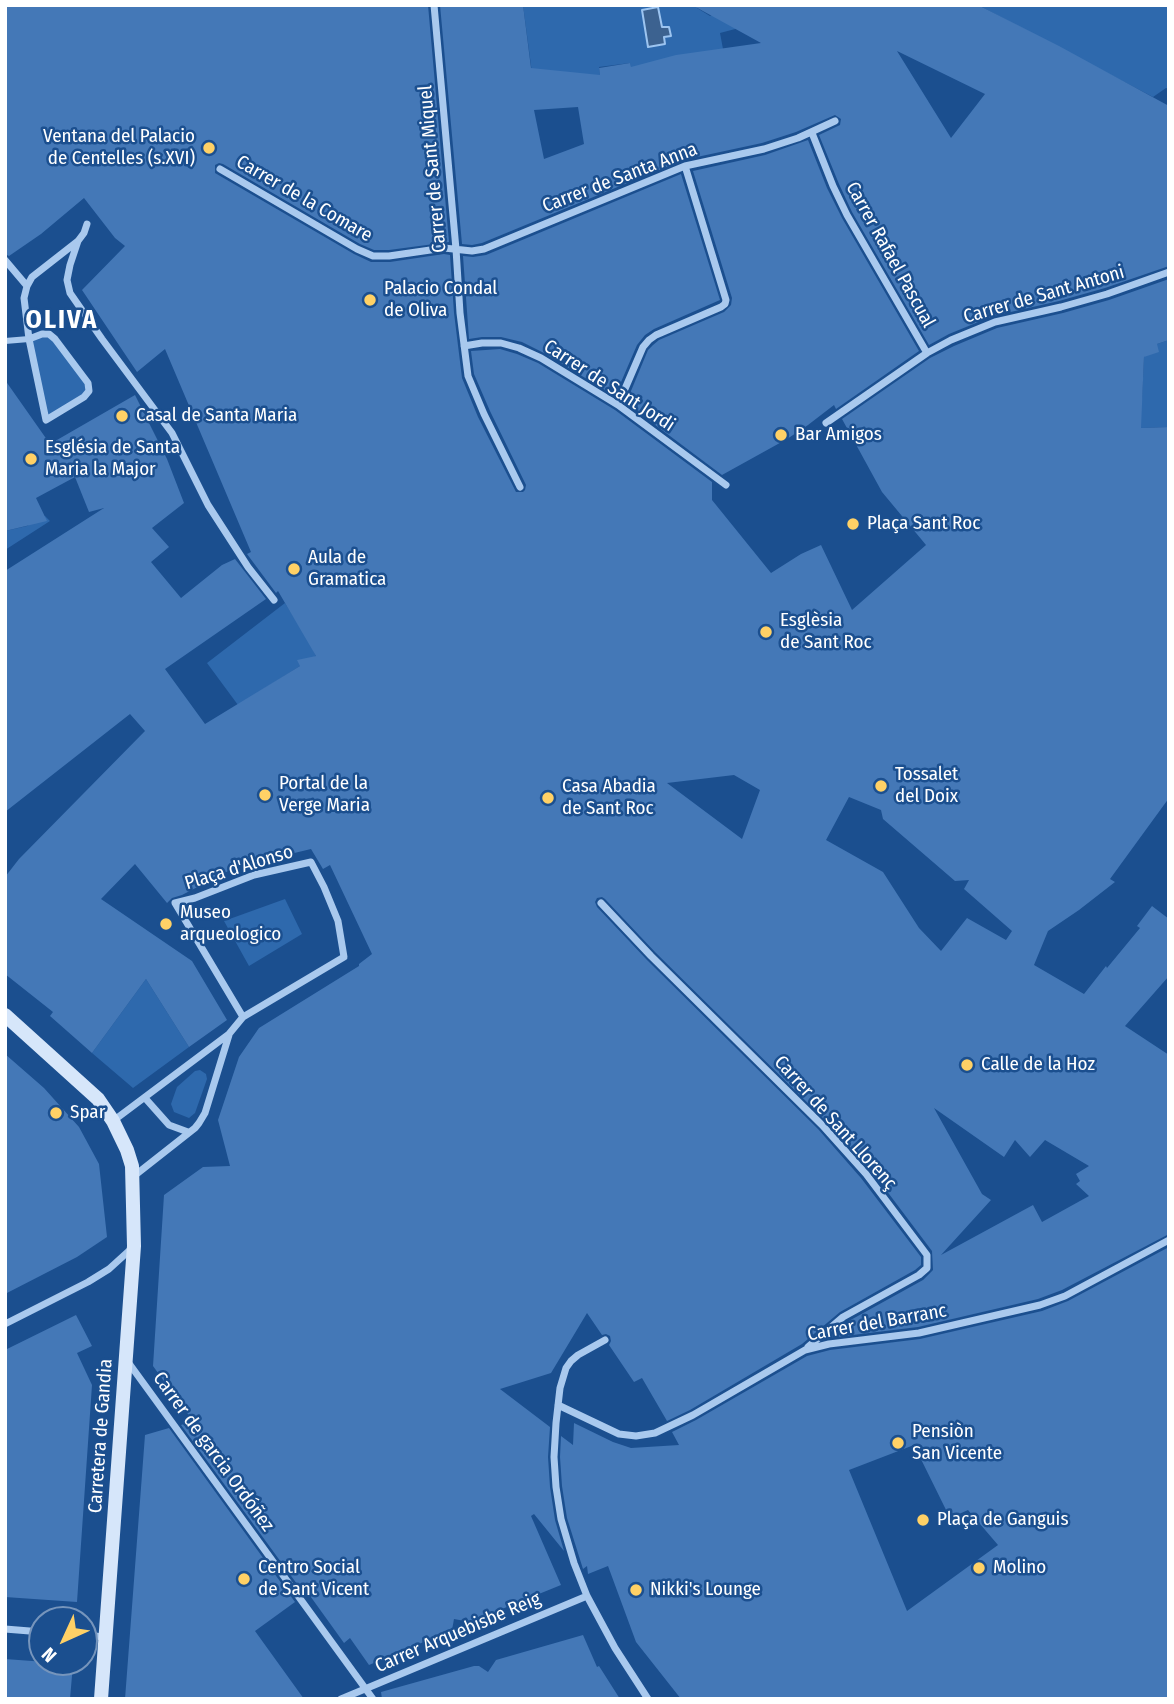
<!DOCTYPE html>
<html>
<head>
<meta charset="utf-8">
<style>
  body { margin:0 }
  #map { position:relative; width:1174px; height:1704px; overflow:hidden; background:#1b4f8f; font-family:"Fira Sans Condensed",sans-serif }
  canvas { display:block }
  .frame { position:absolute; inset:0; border:7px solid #fff; pointer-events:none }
  .north { position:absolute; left:28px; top:1606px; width:70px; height:70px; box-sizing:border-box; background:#1b4f8f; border:2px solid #7695bc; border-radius:50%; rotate:225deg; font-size:19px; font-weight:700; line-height:28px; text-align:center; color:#fff }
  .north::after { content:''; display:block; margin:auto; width:24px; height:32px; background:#ffd166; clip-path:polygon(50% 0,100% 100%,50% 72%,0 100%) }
</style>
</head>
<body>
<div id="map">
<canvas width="1174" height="1704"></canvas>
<div class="frame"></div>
<div class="north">N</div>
</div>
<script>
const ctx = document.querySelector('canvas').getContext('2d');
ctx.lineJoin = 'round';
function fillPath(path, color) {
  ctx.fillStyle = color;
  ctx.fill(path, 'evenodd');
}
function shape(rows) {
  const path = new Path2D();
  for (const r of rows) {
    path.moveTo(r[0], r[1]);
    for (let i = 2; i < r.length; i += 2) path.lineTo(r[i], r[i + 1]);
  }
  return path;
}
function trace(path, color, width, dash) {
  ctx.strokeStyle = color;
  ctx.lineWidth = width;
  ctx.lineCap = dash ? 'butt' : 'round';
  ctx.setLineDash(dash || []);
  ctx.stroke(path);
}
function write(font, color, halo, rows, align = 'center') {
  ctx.font = font + ' "Fira Sans Condensed",sans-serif';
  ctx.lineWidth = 5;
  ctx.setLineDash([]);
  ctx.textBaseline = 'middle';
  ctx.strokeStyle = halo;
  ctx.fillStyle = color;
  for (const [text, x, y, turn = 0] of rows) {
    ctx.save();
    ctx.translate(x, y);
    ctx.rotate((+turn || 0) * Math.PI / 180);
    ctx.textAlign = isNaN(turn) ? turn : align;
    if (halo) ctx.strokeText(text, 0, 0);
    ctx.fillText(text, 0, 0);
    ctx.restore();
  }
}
const green = shape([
  [523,5,701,5,697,8,710,16,719,12,739,28,720,33,723,49,632,81,630,63,599,67,601,82,532,73],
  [978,5,1169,5,1169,89,1166,88,1153,97],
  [49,335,87,383,88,392,47,418,30,339],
  [1169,340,1169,427,1141,428,1095,424,1142,399,1144,357,1157,344],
  [45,516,50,521,5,550,5,531,27,526],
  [285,603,310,643,316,656,238,705,207,663],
  [285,899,302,934,249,966,224,921],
  [146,979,189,1047,133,1088,92,1053],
  [200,1070,206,1074,207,1079,195,1113,189,1118,174,1112,171,1104,177,1087,195,1071]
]);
const water = shape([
  [658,7,662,27,669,27,671,36,664,37,665,44,648,47,642,10,658,7]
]);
const building = shape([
  [5,5,428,5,449,242,389,250,374,250,360,244,223,164,219,163,215,165,215,173,354,254,371,262,390,262,444,254,450,255,454,313,462,378,478,417,516,492,523,492,525,490,526,485,490,411,474,374,471,351,500,349,517,354,538,363,615,410,712,482,712,500,771,573,801,554,821,545,852,610,926,545,882,492,842,419,930,358,954,346,997,328,1063,313,1109,300,1169,279,1169,340,1157,344,1159,352,1144,357,1141,428,1169,427,1169,798,1110,879,1115,882,1079,910,1048,931,1034,965,1084,994,1106,966,1107,968,1140,928,1137,926,1152,906,1169,919,1169,976,1125,1026,1169,1055,1169,1234,1062,1290,1038,1299,918,1327,828,1338,847,1322,923,1280,933,1270,932,1251,871,1170,826,1121,655,952,605,899,602,897,597,898,595,902,597,907,647,960,818,1129,861,1178,921,1257,921,1265,915,1270,840,1312,802,1344,690,1410,667,1421,642,1378,634,1382,609,1345,611,1341,610,1336,606,1334,602,1335,587,1313,551,1373,500,1389,550,1427,548,1457,550,1487,555,1520,564,1551,534,1514,531,1516,561,1585,470,1622,454,1619,452,1630,369,1665,350,1638,344,1643,308,1593,305,1595,181,1425,193,1421,153,1366,164,1195,203,1167,230,1166,218,1120,239,1057,259,1028,359,966,359,964,372,954,330,865,323,869,311,849,236,867,182,895,172,898,167,903,135,864,101,899,192,961,227,1020,189,1047,146,979,92,1053,50,1016,53,1012,5,974,5,877,19,859,145,731,130,714,5,812,5,571,104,508,89,512,75,477,36,498,47,521,5,531,5,380,50,444,135,395,167,459,184,503,152,528,169,547,151,562,181,598,222,565,235,559,266,599,165,669,205,724,300,666,297,660,316,656,278,591,276,593,247,554,251,552,165,349,137,372,82,290,125,246,115,238,84,198,41,234,9,256,5,254],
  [734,775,760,790,742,839,667,783],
  [849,797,881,810,883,819,955,881,969,880,964,889,1012,931,1006,940,967,918,941,951,919,928,883,872,826,840],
  [934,1108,1004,1157,1015,1140,1030,1157,1045,1140,1089,1166,1076,1174,1080,1181,1076,1184,1089,1196,1042,1222,1033,1205,941,1255,991,1200,982,1194],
  [440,5,523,5,531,68,600,75,599,68,630,63,631,67,676,55,761,43,692,5,978,5,1059,46,1169,106,1169,266,1105,288,1059,301,993,316,949,334,929,345,852,212,839,184,819,135,840,125,841,119,835,115,796,132,762,143,683,160,482,243,472,245,462,244],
  [897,51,985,94,951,138],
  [578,107,584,144,544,159,534,110],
  [808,140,827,188,842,218,919,351,836,409,834,405,808,425,787,439,722,475,626,403,648,350,653,345,659,340,724,312,731,305,732,298,693,171,765,155],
  [681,174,720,300,654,329,645,335,637,345,615,396,544,353,522,342,501,337,482,337,469,339,463,256,473,257,486,255],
  [5,1054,44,1088,79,1127,99,1164,107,1237,77,1257,5,1294],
  [1169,1247,1169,1699,681,1699,636,1642,608,1566,588,1574,587,1566,583,1569,567,1518,562,1486,560,1457,561,1436,573,1445,574,1423,613,1442,631,1448,679,1445,672,1432,696,1420,807,1356,830,1350,920,1339,1042,1311,1068,1301],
  [914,1445,950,1518,968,1510,998,1545,907,1611,849,1470],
  [76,1315,92,1346,77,1353,92,1385,77,1602,5,1597,5,1350],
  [169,1428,295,1602,255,1631,304,1699,125,1699,145,1435],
  [583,1635,597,1667,599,1666,620,1699,382,1699,381,1692,474,1666,479,1666,488,1672,496,1660],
  [5,1659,73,1664,70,1699,5,1699]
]);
const pedestrian = shape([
  [5,341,29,339]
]);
const minor = shape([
  [434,5,456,249,460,313,468,376,484,414,520,487],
  [812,133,833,186,847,215,927,353],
  [220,169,357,249,373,256,389,256,444,248,472,251,484,249,685,166,764,149,798,138,835,121],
  [78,241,70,265,67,280,70,293,102,339,172,433,208,505,248,567,274,600],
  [5,260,27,286],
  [29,339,42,334,49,334,55,339,88,383,89,391,84,397,46,420,29,339,24,298,27,286,32,277,78,241,84,233,87,224],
  [464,346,482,343,501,343,519,348,541,358,618,405,726,485],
  [618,405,643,347,649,340,656,335,721,307,725,304,726,300,685,166],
  [826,423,927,353,951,340,995,322,1061,307,1107,294,1169,272],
  [601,903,651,956,822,1125,866,1174,927,1255,927,1268,919,1275,843,1317,808,1347],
  [145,1098,169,1125,188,1132],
  [113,1121,229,1034,243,1017,344,957,338,921,324,887,311,862,254,875,195,898,175,903,243,1017],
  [134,1176,195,1128,199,1123,205,1113,229,1035],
  [5,1324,88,1282,109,1269,131,1249],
  [605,1340,578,1355,571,1361,566,1368,560,1388,556,1423,554,1457,556,1487,561,1519,574,1563,587,1596,615,1648,648,1699],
  [128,1362,373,1699],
  [558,1405,619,1434,636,1436,655,1433,693,1415,805,1350,829,1344,919,1333,1040,1305,1065,1296,1169,1240],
  [5,1629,42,1632],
  [84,1635,105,1637],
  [341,1699,587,1596]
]);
const secondary = shape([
  [5,1015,98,1099,113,1121,127,1150,132,1166,134,1246,101,1699]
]);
const markers = [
  [209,148,7,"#ffd166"],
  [370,300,7,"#ffd166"],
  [122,416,7,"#ffd166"],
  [781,435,7,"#ffd166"],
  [31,459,7,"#ffd166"],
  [853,524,7,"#ffd166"],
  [294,569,7,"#ffd166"],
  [766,632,7,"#ffd166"],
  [881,786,7,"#ffd166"],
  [265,795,7,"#ffd166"],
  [548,798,7,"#ffd166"],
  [166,924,7,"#ffd166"],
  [967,1065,7,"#ffd166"],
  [56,1113,7,"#ffd166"],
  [898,1443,7,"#ffd166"],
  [923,1520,7,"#ffd166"],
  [979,1568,7,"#ffd166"],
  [244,1579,7,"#ffd166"],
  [636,1590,7,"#ffd166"]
];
const poiNames = [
  ["Ventana del Palacio",195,137,"right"],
  ["de Centelles (s.XVI)",195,159,"right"],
  ["Palacio Condal",384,289],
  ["de Oliva",384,311],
  ["Casal de Santa Maria",136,416],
  ["Bar Amigos",795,435],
  ["Església de Santa",45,448],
  ["Maria la Major",45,470],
  ["Plaça Sant Roc",867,524],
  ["Aula de",308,558],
  ["Gramatica",308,580],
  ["Esglèsia",780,621],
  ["de Sant Roc",780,643],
  ["Tossalet",895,775],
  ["del Doix",895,797],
  ["Portal de la",279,784],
  ["Verge Maria",279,806],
  ["Casa Abadia",562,787],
  ["de Sant Roc",562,809],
  ["Museo",180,913],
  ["arqueologico",180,935],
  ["Calle de la Hoz",981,1065],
  ["Spar",70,1113],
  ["Pensiòn",912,1432],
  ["San Vicente",912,1454],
  ["Plaça de Ganguis",937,1520],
  ["Centro Social",258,1568],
  ["de Sant Vicent",258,1590],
  ["Molino",993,1568],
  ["Nikki's Lounge",650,1590]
];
const streetNames = [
  ["Carrer de Sant Miquel",433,169,-95],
  ["Carrer de Santa Anna",620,178,-21],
  ["Carrer de la Comare",304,199,30],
  ["Carrer Rafael Pascual",890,255,61],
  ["Carrer de Sant Antoni",1044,295,-16],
  ["Carrer de Sant Jordi",609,386,33],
  ["Plaça d'Alonso",239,868,-17],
  ["Carrer de Sant Llorenç",835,1123,48],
  ["Carrer del Barranc",877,1323,-10],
  ["Carretera de Gandia",101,1436,-86],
  ["Carrer de garcia Ordóñez",213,1452,54],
  ["Carrer Arquebisbe Reig",458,1633,-23]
];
const districtNames = [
  ["OLIVA",62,321]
];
fillPath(green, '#2e69ad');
fillPath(water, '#3c6290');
trace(water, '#9cc4f0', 2);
fillPath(building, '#4478b7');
trace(pedestrian, '#a9c9ee', 6);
trace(minor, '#a9c9ee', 7);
trace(secondary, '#d6e6fa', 14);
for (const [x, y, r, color] of markers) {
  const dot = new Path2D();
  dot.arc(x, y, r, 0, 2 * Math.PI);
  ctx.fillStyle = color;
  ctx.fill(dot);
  trace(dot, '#1b4f8f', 2.5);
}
write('19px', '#fff', '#1b4f8f', poiNames, 'left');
write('19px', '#fff', '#1b4f8f', streetNames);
ctx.letterSpacing = '2px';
write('bold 26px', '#fff', '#1b4f8f', districtNames);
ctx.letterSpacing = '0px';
</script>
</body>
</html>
